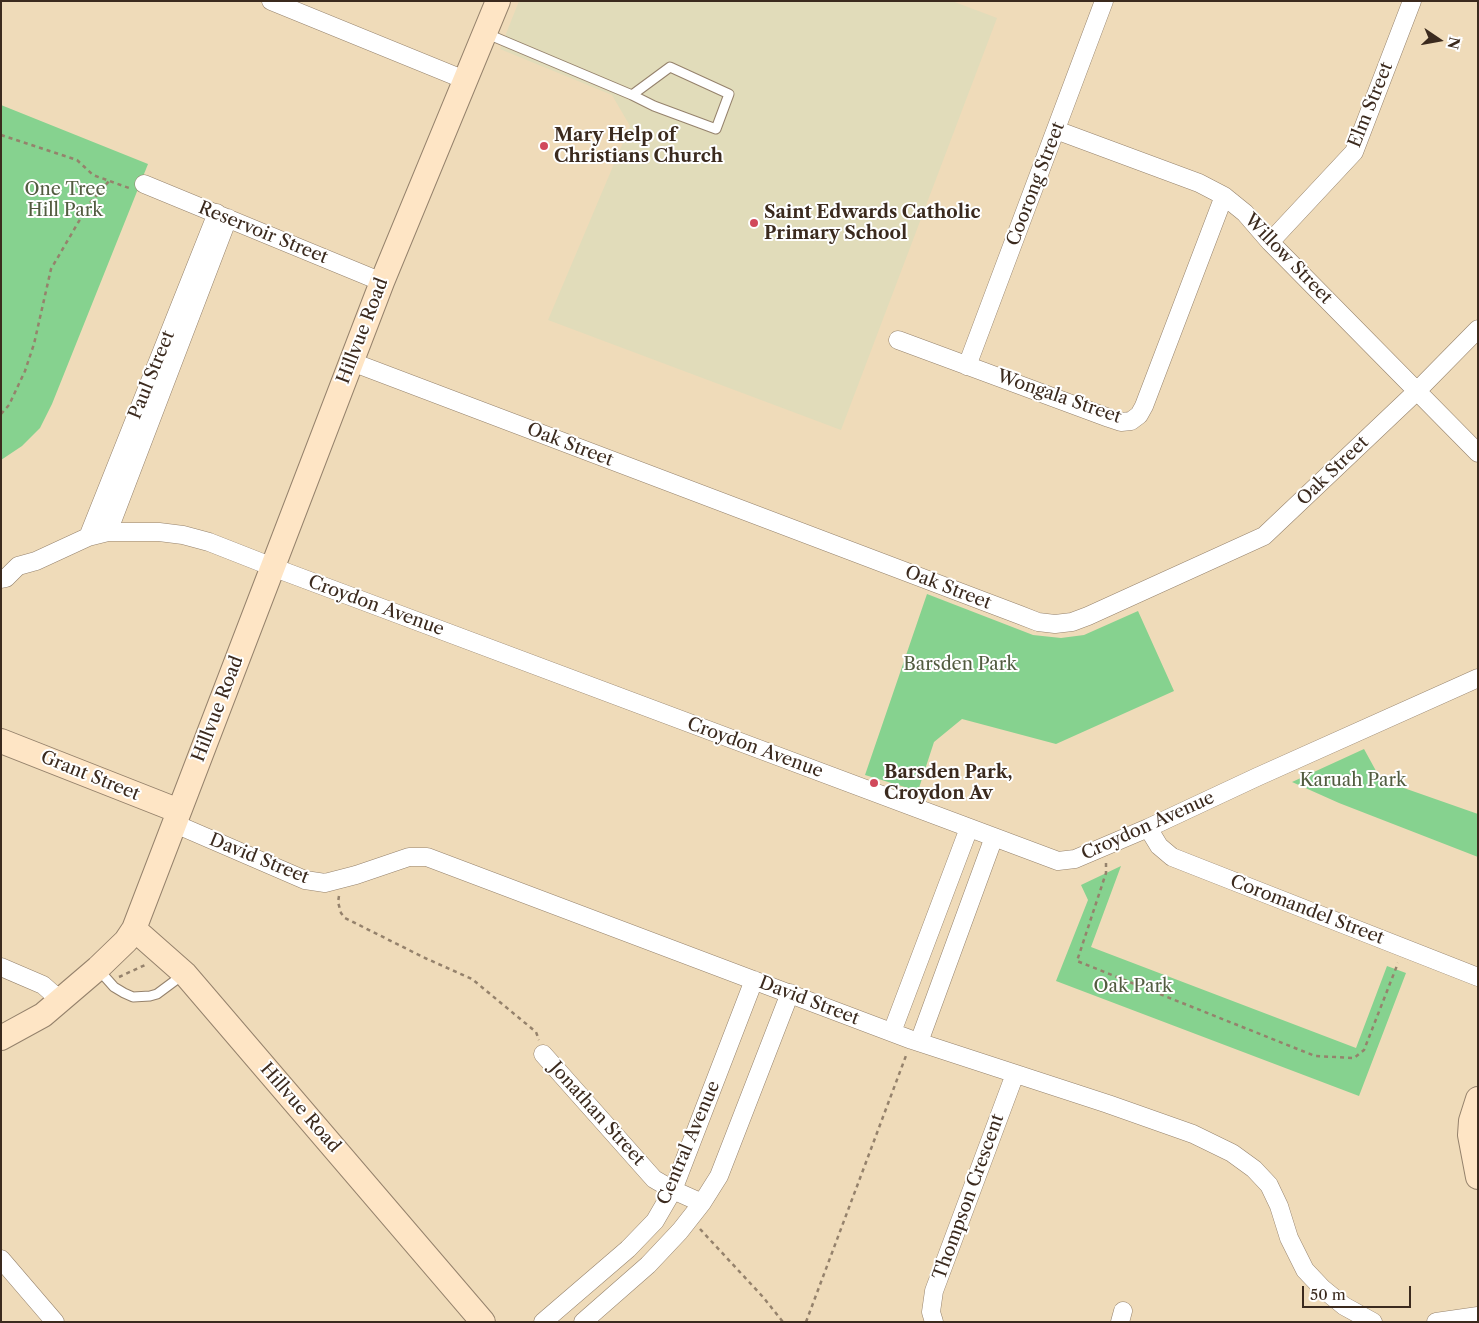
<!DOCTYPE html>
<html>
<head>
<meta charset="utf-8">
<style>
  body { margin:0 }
  #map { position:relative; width:1479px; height:1323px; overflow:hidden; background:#efdbb9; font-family:"Libre Caslon Text",serif }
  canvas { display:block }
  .frame { position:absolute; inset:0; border:2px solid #3b2a1e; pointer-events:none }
  .north { position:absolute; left:1414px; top:15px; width:50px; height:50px; -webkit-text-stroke:4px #fff; paint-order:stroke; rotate:102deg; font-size:14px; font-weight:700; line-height:20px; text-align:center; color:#3b2a1e }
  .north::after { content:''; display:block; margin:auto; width:18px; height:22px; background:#3b2a1e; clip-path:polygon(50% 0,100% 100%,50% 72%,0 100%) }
  .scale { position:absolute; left:1302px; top:1286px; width:109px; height:22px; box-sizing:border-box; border:2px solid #3b2a1e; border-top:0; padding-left:6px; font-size:15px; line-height:18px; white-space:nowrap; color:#3b2a1e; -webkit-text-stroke:4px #fff; paint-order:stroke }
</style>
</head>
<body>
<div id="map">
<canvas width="1479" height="1323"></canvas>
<div class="frame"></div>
<div class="north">N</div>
<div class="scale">50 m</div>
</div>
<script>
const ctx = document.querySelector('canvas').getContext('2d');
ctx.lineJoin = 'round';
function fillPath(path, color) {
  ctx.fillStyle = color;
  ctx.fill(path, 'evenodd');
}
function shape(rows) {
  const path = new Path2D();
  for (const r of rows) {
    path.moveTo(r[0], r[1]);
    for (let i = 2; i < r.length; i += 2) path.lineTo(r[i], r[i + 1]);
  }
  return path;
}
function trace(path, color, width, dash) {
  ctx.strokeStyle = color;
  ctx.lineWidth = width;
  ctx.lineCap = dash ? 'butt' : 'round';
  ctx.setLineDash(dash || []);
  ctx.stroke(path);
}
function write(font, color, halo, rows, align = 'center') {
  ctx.font = font + ' "Libre Caslon Text",serif';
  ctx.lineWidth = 4;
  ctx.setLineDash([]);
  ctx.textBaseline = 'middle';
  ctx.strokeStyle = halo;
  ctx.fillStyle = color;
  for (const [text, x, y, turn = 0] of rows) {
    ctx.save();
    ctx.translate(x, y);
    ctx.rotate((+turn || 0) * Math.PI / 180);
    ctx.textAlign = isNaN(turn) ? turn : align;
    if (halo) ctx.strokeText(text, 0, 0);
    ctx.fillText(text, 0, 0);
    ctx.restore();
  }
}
const built = shape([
  [519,1,952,1,997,18,841,430,548,320,630,126,612,95,500,49]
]);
const green = shape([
  [1,105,148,164,52,404,40,428,22,446,1,460],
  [927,594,1033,635,1061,638,1084,635,1138,611,1174,691,1056,744,962,719,934,742,918,791,865,775],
  [1364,749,1381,780,1478,814,1478,857,1339,803,1292,782],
  [1121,866,1091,947,1356,1048,1387,966,1406,973,1359,1096,1056,981,1088,900,1081,885]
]);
const path = shape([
  [1,135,77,160,93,175,129,188],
  [1,414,9,405,25,371,34,344,51,269,89,204,109,181],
  [1106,863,1106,873,1077,961,1315,1056,1354,1058,1364,1050,1398,963],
  [339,896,338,902,341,913,345,918,425,958,472,979,536,1032,539,1040],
  [119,977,145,965],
  [700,1229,763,1297,783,1322],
  [806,1322,907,1053]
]);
const lane = shape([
  [485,33,632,95,670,67,729,94,716,129,654,106,632,95],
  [98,969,114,987,124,993,133,997,150,996,157,994,184,974]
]);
const street = shape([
  [271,1,465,80],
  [1056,130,1199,183,1224,196,1245,213,1270,242,1478,453],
  [144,184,382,282],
  [1270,242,1354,152,1412,1],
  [898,340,1109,418,1121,422,1131,421,1139,415,1144,406,1224,196],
  [352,362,1020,615,1038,622,1055,624,1072,622,1088,616,1264,536,1417,391,1478,329],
  [967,366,1104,1],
  [108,532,228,218],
  [88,537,217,213],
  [1,579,6,578,18,566,36,561,88,537,108,532,159,532,183,535,209,542,283,571,1058,861,1075,859,1148,828,1257,777,1478,678],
  [173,823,305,880,325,883,356,875,409,857,427,857,912,1040,1108,1104,1193,1134,1232,1153,1254,1169,1269,1185,1279,1206,1289,1238,1305,1270,1322,1288,1344,1306,1373,1322],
  [1148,828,1159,846,1172,857,1478,977],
  [1,967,43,985,60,1000],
  [892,1032,969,828],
  [919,1042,994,837],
  [543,1054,654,1179,673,1190,702,1203],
  [1,1259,55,1322],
  [543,1322,628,1249,655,1221,673,1190,754,980],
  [583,1322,648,1265,680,1231,702,1203,719,1176,790,993],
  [934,1322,931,1312,934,1291,1015,1074],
  [1120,1322,1123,1311],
  [1436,1322,1478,1316]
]);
const secondary = shape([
  [1,741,179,811],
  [134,929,185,974,483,1322],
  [1,1038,43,1015,98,968,126,941,134,929,382,282,498,1],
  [1478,1099,1471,1121,1470,1135,1478,1177]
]);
const markers = [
  [544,146,5,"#d1495b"],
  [754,223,5,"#d1495b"],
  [874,783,5,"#d1495b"]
];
const streetNames = [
  ["Elm Street",1371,105,-68],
  ["Coorong Street",1036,184,-69],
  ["Reservoir Street",263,233,22],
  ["Willow Street",1288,259,46],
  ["Hillvue Road",363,331,-69],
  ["Paul Street",152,375,-68],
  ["Wongala Street",1059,397,19],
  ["Oak Street",570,445,21],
  ["Oak Street",1333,471,-44],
  ["Oak Street",948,588,21],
  ["Croydon Avenue",376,606,20],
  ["Hillvue Road",218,709,-69],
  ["Croydon Avenue",755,748,20],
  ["Grant Street",90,776,22],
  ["Croydon Avenue",1148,826,-24],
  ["David Street",259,859,22],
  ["Coromandel Street",1307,910,21],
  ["David Street",809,1001,21],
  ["Hillvue Road",300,1108,49],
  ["Jonathan Street",597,1114,48],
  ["Central Avenue",689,1143,-67],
  ["Thompson Crescent",969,1197,-70]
];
const poiNames = [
  ["Mary Help of",554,136],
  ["Christians Church",554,157],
  ["Saint Edwards Catholic",764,213],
  ["Primary School",764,234],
  ["Barsden Park,",884,773],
  ["Croydon Av",884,794]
];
const parkNames = [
  ["One Tree",65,190],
  ["Hill Park",65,211],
  ["Barsden Park",960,665],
  ["Karuah Park",1353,781],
  ["Oak Park",1133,987]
];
fillPath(built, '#e1dcba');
fillPath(green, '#86d28f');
trace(lane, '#95826c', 11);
trace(street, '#95826c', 19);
trace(secondary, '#95826c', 26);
trace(path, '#95826c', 2.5, [4, 4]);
trace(lane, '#fff', 9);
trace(street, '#fff', 18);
trace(secondary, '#fee5c5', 24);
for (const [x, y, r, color] of markers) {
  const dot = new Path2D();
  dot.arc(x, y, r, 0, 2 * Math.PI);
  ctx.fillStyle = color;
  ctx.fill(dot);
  trace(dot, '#fff', 2);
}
write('18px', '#3b2a1e', '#fff', streetNames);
write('bold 18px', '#3b2a1e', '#fff', poiNames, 'left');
write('18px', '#525c40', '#fff', parkNames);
</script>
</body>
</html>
